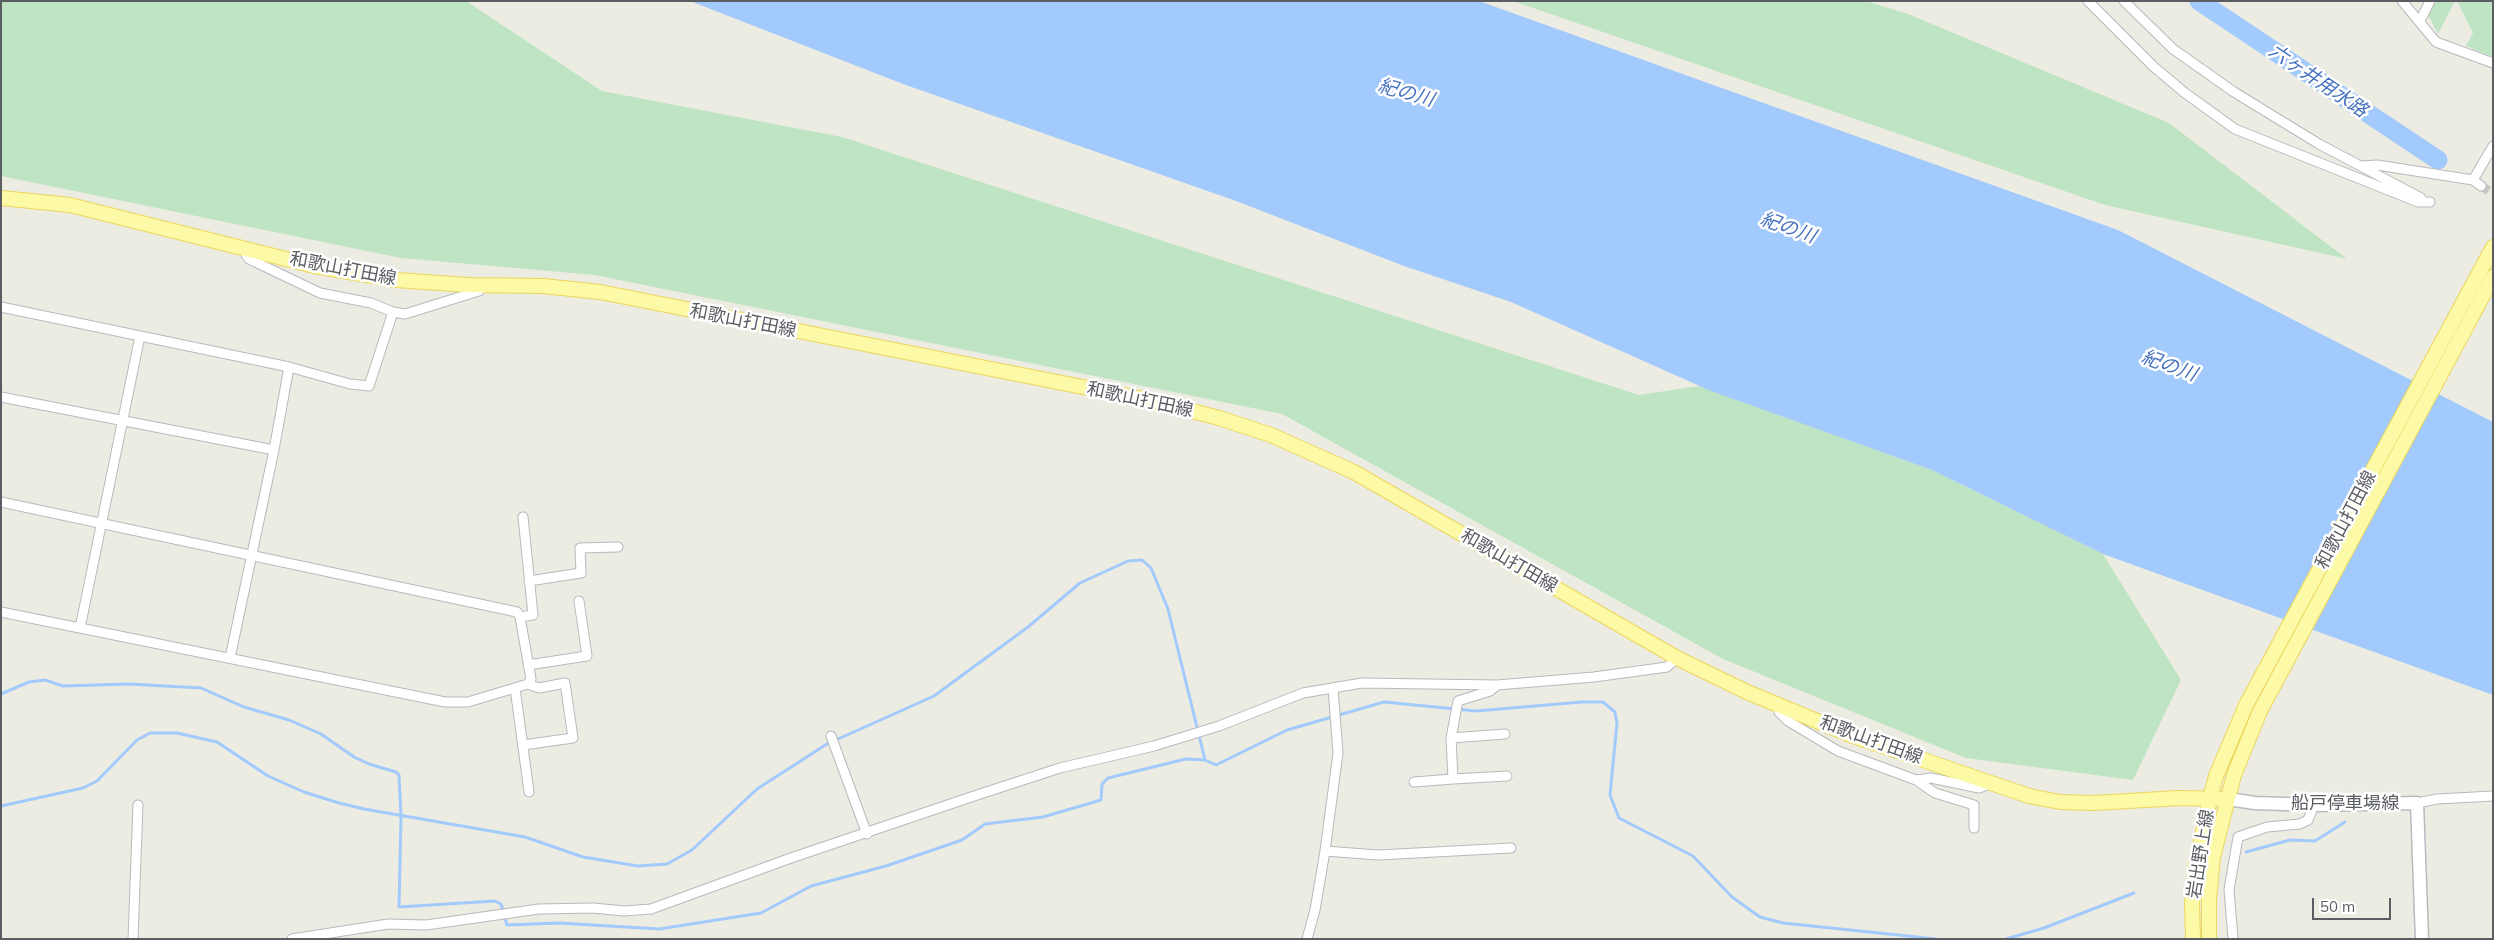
<!DOCTYPE html>
<html>
<head>
<meta charset="utf-8">
<style>
  body { margin:0 }
  #map { position:relative; width:2494px; height:940px; overflow:hidden; background:#edece2; font-family:Mulish,sans-serif }
  canvas { display:block }
  .frame { position:absolute; inset:0; border:2px solid #5a5d62; pointer-events:none }
  .scale { position:absolute; left:2312px; top:898px; width:79px; height:22px; box-sizing:border-box; border:2px solid #5a5d62; border-top:0; padding-left:6px; font-size:15px; line-height:18px; white-space:nowrap; color:#5a5d62; -webkit-text-stroke:4px #fff; paint-order:stroke }
</style>
</head>
<body>
<div id="map">
<canvas width="2494" height="940"></canvas>
<div class="frame"></div>
<div class="scale">50 m</div>
</div>
<script>
const ctx = document.querySelector('canvas').getContext('2d');
ctx.lineJoin = 'round';
function fillPath(path, color) {
  ctx.fillStyle = color;
  ctx.fill(path, 'evenodd');
}
function shape(rows) {
  const path = new Path2D();
  for (const r of rows) {
    path.moveTo(r[0], r[1]);
    for (let i = 2; i < r.length; i += 2) path.lineTo(r[i], r[i + 1]);
  }
  return path;
}
function trace(path, color, width, dash) {
  ctx.strokeStyle = color;
  ctx.lineWidth = width;
  ctx.lineCap = dash ? 'butt' : 'round';
  ctx.setLineDash(dash || []);
  ctx.stroke(path);
}
function write(font, color, halo, rows, align = 'center') {
  ctx.font = font + ' Mulish,"Noto Sans JP",sans-serif';
  ctx.lineWidth = 5;
  ctx.setLineDash([]);
  ctx.textBaseline = 'middle';
  ctx.strokeStyle = halo;
  ctx.fillStyle = color;
  for (const [text, x, y, turn = 0] of rows) {
    ctx.save();
    ctx.translate(x, y);
    ctx.rotate((+turn || 0) * Math.PI / 180);
    ctx.textAlign = isNaN(turn) ? turn : align;
    if (halo) ctx.strokeText(text, 0, 0);
    ctx.fillText(text, 0, 0);
    ctx.restore();
  }
}
const green = shape([
  [1,1,466,1,602,91,842,137,1639,395,1699,386,1932,470,2103,554,2181,680,2133,780,1966,758,1723,659,1282,414,595,275,401,258,1,176],
  [1513,1,1866,1,1908,14,2169,123,2347,259,2105,205],
  [2427,1,2455,1,2438,34,2424,7],
  [2457,1,2493,1,2493,57,2466,46,2473,33]
]);
const water = shape([
  [690,1,1479,1,2118,230,2493,422,2493,695,2103,554,1932,470,1711,391,1511,302,1404,266,1236,201,903,84]
]);
const stream = shape([
  [2203,6,2210,1],
  [1,694,29,682,45,680,63,686,129,684,201,688,244,707,289,720,321,734,354,757,369,764,396,772,399,775,401,816,399,907,495,901,501,904,507,925,559,923,659,929,761,913,811,886,886,866,962,840,985,824,1043,817,1101,800,1102,784,1108,778,1186,759,1205,760,1216,765,1287,730,1384,702,1476,711,1582,702,1603,702,1615,712,1617,723,1610,795,1619,818,1693,856,1732,897,1760,917,1783,923,1936,939],
  [1,806,83,788,97,781,137,740,150,733,177,733,217,742,268,776,304,792,339,803,364,809,525,837,583,857,638,866,667,864,692,850,757,789,827,744,934,696,1028,627,1080,583,1128,561,1142,560,1151,568,1168,609,1205,760],
  [2246,852,2290,840,2315,841,2345,822],
  [2006,939,2044,928,2134,893]
]);
const river = shape([
  [2199,1,2438,160]
]);
const streetTunnel = shape([
  [2481,186,2493,193]
]);
const street = shape([
  [2088,1,2154,67,2185,93,2235,129,2418,202,2430,202],
  [2124,1,2173,49,2234,92,2319,144,2421,198],
  [2402,1,2436,42,2493,63],
  [2420,21,2430,1],
  [2362,166,2377,165,2473,180,2481,186],
  [2473,180,2493,146],
  [247,250,246,255,249,259,320,293,371,303,393,312,405,314,479,291,482,285],
  [1,307,289,367,350,384,369,386,393,312],
  [1,397,274,450],
  [1,502,517,612,520,617,531,679,528,684],
  [529,581,581,573,580,548,618,547],
  [1,612,445,702,468,702,528,684,539,688,565,683,573,738,523,745],
  [520,617,533,615,523,517],
  [80,628,140,336],
  [230,658,274,450,289,367],
  [528,665,587,656,579,601],
  [1497,685,1490,691,1458,701,1451,738,1505,734],
  [515,688,529,792],
  [1780,706,1779,712,1788,721,1838,751,1916,780],
  [831,736,867,834],
  [1451,738,1453,779,1507,776],
  [1414,782,1453,779],
  [2417,803,2437,799,2493,796],
  [1974,828,1974,805,1935,793,1916,780,1931,778,1979,788,1992,783],
  [1325,851,1378,855,1511,848],
  [2233,938,2229,890,2238,837,2267,827,2300,824,2308,820,2314,805],
  [133,939,138,805],
  [292,939,388,924,426,925,539,909,593,908,624,911,651,909,791,858,977,795,1060,768,1154,746,1219,726,1303,693,1362,683,1497,685,1594,677,1667,667,1677,658],
  [1307,939,1315,910,1325,851,1338,753,1333,688]
]);
const secondary = shape([
  [2228,799,2255,803,2314,805,2417,803,2422,939]
]);
const primary = shape([
  [1,198,70,205,314,266,396,280,468,285,543,286,600,292,1154,401,1219,418,1271,435,1354,472,1677,658,1747,692,1853,736,2029,796,2060,802,2094,803,2179,798,2228,799],
  [2193,939,2192,902,2197,860,2210,799,2216,776,2246,705,2493,247],
  [2209,939,2209,899,2213,857,2234,775,2260,711,2493,277]
]);
const streetNames = [
  ["和歌山打田線",343,269,11],
  ["和歌山打田線",743,321,11],
  ["和歌山打田線",1140,400,12],
  ["和歌山打田線",2346,520,-62],
  ["和歌山打田線",1509,561,30],
  ["和歌山打田線",1871,740,20],
  ["船戸停車場線",2345,804],
  ["岩出野上線",2201,854,-81]
];
const waterNames = [
  ["六ヶ井用水路",2318,81,34],
  ["紀の川",1406,93,16],
  ["紀の川",1788,228,20],
  ["紀の川",2169,366,20]
];
fillPath(green, '#bfe4c3');
fillPath(water, '#a3cafc');
trace(stream, '#a3cafc', 3);
trace(river, '#a3cafc', 19);
trace(streetTunnel, '#c8c8c2', 9, [9, 4.5]);
trace(street, '#b7b9be', 11);
trace(secondary, '#b8bac0', 15);
trace(primary, '#ecd65b', 16);
trace(street, '#fff', 9);
trace(secondary, '#fff', 12);
trace(primary, '#fcf9a7', 14);
write('18px', '#5a5d62', '#fff', streetNames);
write('italic 19px', '#4672bf', '#fff', waterNames);
</script>
</body>
</html>
